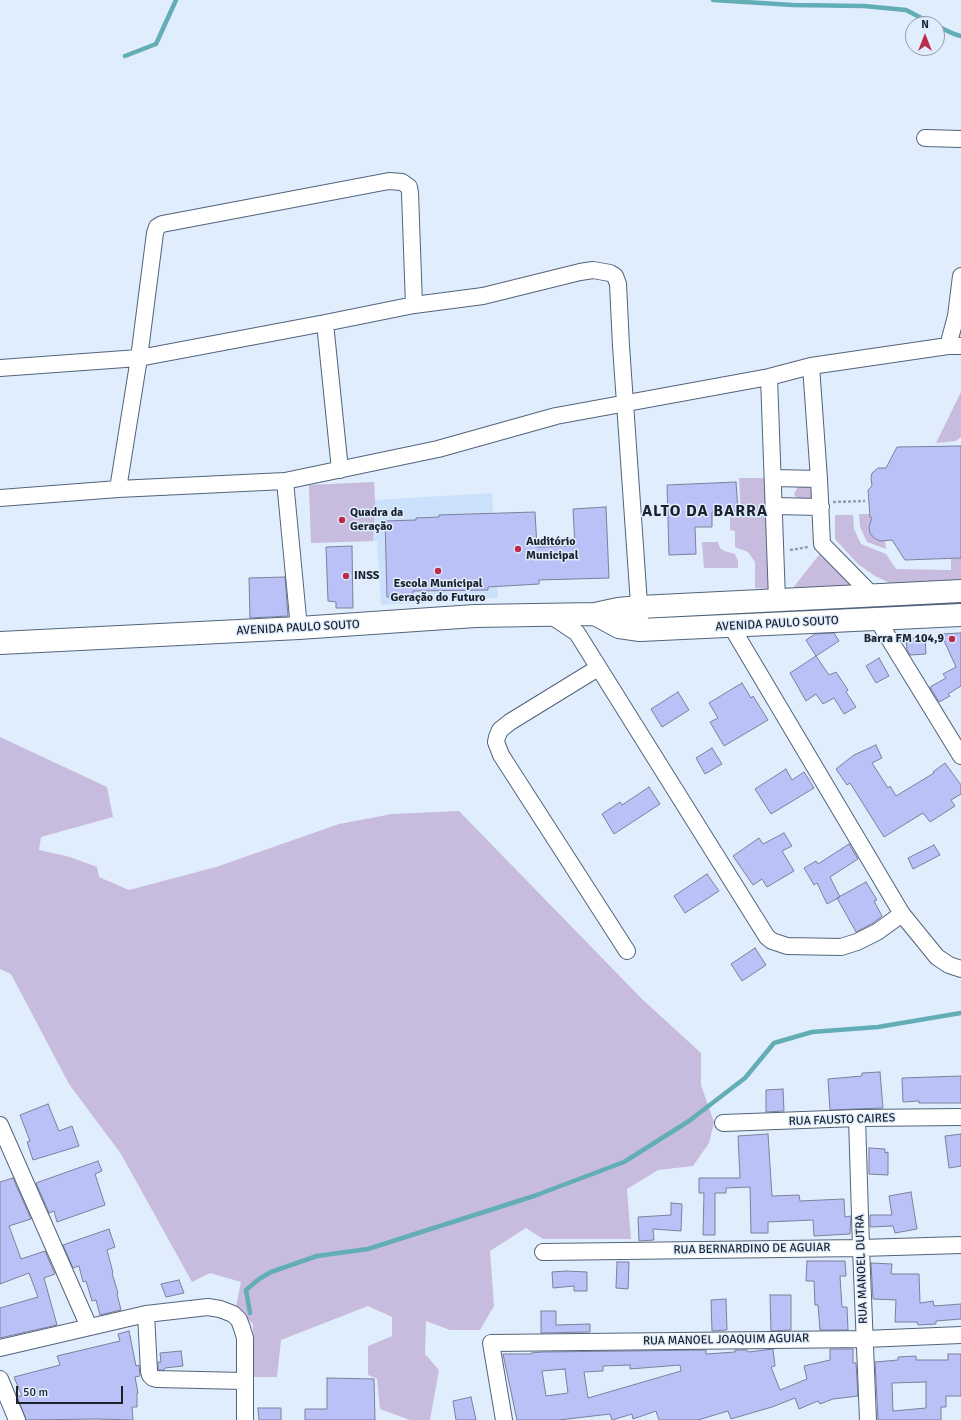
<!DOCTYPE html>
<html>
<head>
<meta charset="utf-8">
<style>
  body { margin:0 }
  #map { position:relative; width:961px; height:1420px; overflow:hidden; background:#e0edfd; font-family:Signika,sans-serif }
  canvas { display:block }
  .north { position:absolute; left:905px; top:16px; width:40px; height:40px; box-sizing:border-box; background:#e0edfd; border:1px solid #919ca9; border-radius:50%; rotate:0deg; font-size:11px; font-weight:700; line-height:16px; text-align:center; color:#1a222c }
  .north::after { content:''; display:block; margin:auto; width:14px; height:18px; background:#bc2b49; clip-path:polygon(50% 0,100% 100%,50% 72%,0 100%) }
  .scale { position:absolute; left:16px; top:1386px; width:107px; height:18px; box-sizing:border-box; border:2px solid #1a222c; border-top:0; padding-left:5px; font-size:12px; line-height:14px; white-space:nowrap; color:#1a222c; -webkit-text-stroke:3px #e0edfd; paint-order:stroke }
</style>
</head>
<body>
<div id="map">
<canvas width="961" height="1420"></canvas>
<div class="north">N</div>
<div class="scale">50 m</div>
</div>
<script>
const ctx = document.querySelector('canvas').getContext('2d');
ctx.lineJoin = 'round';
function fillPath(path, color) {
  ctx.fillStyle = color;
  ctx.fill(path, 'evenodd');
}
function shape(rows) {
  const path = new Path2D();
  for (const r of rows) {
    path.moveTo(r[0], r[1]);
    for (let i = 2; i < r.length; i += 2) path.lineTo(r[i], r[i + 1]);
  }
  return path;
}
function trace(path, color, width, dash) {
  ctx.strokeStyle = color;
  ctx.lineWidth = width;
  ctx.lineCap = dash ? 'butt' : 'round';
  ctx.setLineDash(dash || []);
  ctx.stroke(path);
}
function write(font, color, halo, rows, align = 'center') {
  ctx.font = font + ' Signika,sans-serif';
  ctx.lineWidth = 3;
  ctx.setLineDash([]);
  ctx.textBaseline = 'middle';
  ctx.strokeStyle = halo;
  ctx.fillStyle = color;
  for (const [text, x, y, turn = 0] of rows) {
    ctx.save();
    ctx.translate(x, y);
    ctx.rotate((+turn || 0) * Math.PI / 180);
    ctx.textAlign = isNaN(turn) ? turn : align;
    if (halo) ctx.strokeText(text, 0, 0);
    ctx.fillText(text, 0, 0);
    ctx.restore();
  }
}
const built = shape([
  [374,482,375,500,492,493,498,598,381,605,377,541,311,543,309,485]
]);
const green = shape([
  [961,392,961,437,956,441,936,443],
  [739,478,766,478,771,589,755,588,755,562,748,552,735,547,735,531,730,530,730,515,741,515],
  [374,482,375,500,373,541,311,543,309,485],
  [814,486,812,499,798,499,795,496,794,493,798,487],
  [859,514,870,514,870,517,874,519,870,533,877,540,885,540,886,549,867,542,860,527],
  [835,515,853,515,854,529,861,544,886,554,896,569,951,570,951,559,961,558,961,582,892,584,875,576,858,564,835,539],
  [702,542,718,542,720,548,724,551,735,554,738,561,738,568,704,568],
  [822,551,861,589,789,593],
  [0,737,107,787,113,817,41,837,39,850,70,857,97,867,99,877,129,890,216,867,339,824,392,814,459,811,642,999,701,1053,701,1085,714,1122,709,1143,693,1166,658,1170,627,1189,631,1239,543,1239,526,1228,490,1251,494,1306,480,1330,450,1330,426,1321,425,1354,439,1370,430,1420,410,1420,380,1409,377,1379,368,1375,368,1346,392,1336,392,1317,368,1306,281,1340,277,1377,253,1377,253,1324,236,1307,241,1282,210,1273,192,1282,121,1154,69,1084,11,974,0,969]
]);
const stream = shape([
  [713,0,793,5,864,6,906,10,933,24],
  [937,26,954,34,961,36],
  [125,56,156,44,176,0],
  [250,1313,246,1290,259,1279,271,1272,317,1256,368,1249,534,1196,624,1162,689,1121,745,1078,774,1043,812,1032,878,1027,961,1013]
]);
const building = shape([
  [961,446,961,558,905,560,892,540,880,541,874,538,870,533,869,527,872,518,870,517,868,490,872,486,871,478,872,473,878,468,886,468,897,447,961,446],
  [736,482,738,511,712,512,712,527,695,527,696,554,669,555,667,485,736,482],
  [606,507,609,578,539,580,539,584,488,587,488,590,413,591,413,596,387,597,385,521,416,520,416,518,439,517,439,515,535,512,537,547,575,546,573,509,606,507],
  [352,546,353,608,336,608,336,602,328,601,326,547,352,546],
  [285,577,288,616,250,618,249,578,285,577],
  [834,633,839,641,816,656,806,640,815,634,834,633],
  [961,633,961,686,948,694,950,696,939,702,930,687,946,678,943,674,956,667,941,634,961,633],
  [925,637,926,654,910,655,907,650,906,639,925,637],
  [816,656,829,675,836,672,848,690,846,692,856,707,844,714,834,698,823,704,816,694,806,701,790,673,816,656],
  [879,658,889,676,876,683,866,666,879,658],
  [742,683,751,698,753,696,768,720,724,746,710,722,718,718,709,703,742,683],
  [678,692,689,710,662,727,651,709,678,692],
  [876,745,882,758,872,763,888,788,890,786,896,796,934,773,933,772,945,763,961,785,961,794,951,800,955,806,930,822,923,813,884,837,850,783,847,785,836,769,854,755,876,745],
  [712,748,722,764,705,774,696,758,712,748],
  [786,769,792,780,804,772,814,788,771,814,755,789,786,769],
  [649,787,660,804,614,834,602,814,620,802,622,805,649,787],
  [784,833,792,846,782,851,794,871,767,887,762,879,753,885,733,856,759,838,763,844,784,833],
  [849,844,858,859,830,877,840,897,827,904,817,883,814,885,804,868,816,861,818,864,849,844],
  [934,845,940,855,913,869,908,858,934,845],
  [707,874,719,891,685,913,674,896,707,874],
  [866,882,877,900,874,901,882,916,873,923,856,932,837,898,866,882],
  [755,948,766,965,742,981,731,964,755,948],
  [880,1072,883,1108,830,1110,828,1079,862,1076,862,1073,880,1072],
  [961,1076,961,1103,919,1103,919,1101,903,1102,902,1078,961,1076],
  [783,1089,784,1111,766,1112,766,1090,783,1089],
  [48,1104,59,1131,72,1126,79,1146,33,1160,27,1142,30,1141,20,1115,48,1104],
  [768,1134,772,1196,799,1195,800,1201,844,1199,845,1217,851,1216,850,1234,814,1236,813,1220,768,1222,768,1233,751,1233,750,1187,726,1188,726,1193,715,1193,715,1235,703,1235,704,1193,699,1193,699,1178,740,1178,738,1136,768,1134],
  [961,1134,961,1166,949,1168,945,1136,961,1134],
  [869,1148,885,1149,885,1153,888,1152,888,1175,869,1174,869,1148],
  [98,1161,102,1171,95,1174,105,1205,57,1222,54,1211,49,1213,36,1183,98,1161],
  [13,1178,31,1219,9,1226,21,1259,45,1251,55,1274,44,1278,57,1325,0,1338,0,1308,38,1297,29,1273,0,1284,0,1182,13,1178],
  [911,1192,917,1229,895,1233,893,1226,870,1227,870,1215,892,1215,889,1196,911,1192],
  [671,1203,682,1204,681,1231,653,1229,654,1240,639,1241,638,1217,671,1215,671,1203],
  [109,1229,115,1247,107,1250,113,1273,112,1273,118,1293,117,1294,121,1310,100,1315,96,1300,92,1301,86,1281,83,1282,79,1266,73,1268,63,1245,109,1229],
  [807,1261,845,1261,846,1276,840,1276,842,1307,847,1307,848,1330,820,1330,818,1305,815,1305,814,1281,806,1281,807,1261],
  [617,1262,629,1262,628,1289,616,1288,617,1262],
  [871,1263,892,1264,891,1274,919,1274,920,1303,933,1301,934,1306,961,1304,961,1319,936,1321,936,1324,918,1325,917,1322,895,1322,896,1300,873,1299,871,1263],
  [566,1271,587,1272,587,1291,574,1291,574,1286,553,1288,552,1272,566,1271],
  [179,1280,184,1293,166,1297,161,1284,179,1280],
  [770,1295,791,1295,791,1330,771,1331,770,1295],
  [726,1299,727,1330,712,1331,711,1300,726,1299],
  [541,1311,556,1311,556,1325,590,1324,590,1332,541,1333,541,1311],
  [129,1331,136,1366,139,1365,140,1376,135,1377,138,1393,137,1393,137,1407,132,1407,133,1420,96,1419,26,1420,17,1396,22,1396,14,1377,60,1365,57,1356,120,1341,118,1334,129,1331],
  [773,1349,775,1366,771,1367,780,1390,807,1379,804,1366,830,1360,830,1349,853,1349,853,1363,856,1363,858,1396,833,1399,820,1404,818,1401,799,1409,795,1398,772,1407,731,1419,728,1411,698,1420,659,1420,656,1411,633,1419,632,1414,612,1420,610,1414,559,1420,517,1420,503,1354,531,1354,531,1353,542,1352,706,1350,706,1354,735,1352,735,1350,747,1350,748,1352,773,1349],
  [630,1365,630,1369,680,1365,681,1371,588,1398,584,1372,603,1371,603,1366,630,1365],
  [565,1369,568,1393,546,1396,542,1371,565,1369],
  [181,1351,183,1366,165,1368,164,1370,158,1370,158,1362,161,1362,160,1353,181,1351],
  [948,1354,961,1354,961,1396,946,1396,946,1407,941,1407,941,1420,878,1420,875,1362,898,1360,898,1357,916,1356,916,1360,948,1360,948,1354],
  [926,1382,926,1408,893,1411,892,1383,926,1382],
  [327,1378,374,1379,375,1420,305,1420,305,1409,327,1409,327,1378],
  [471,1397,476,1420,456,1420,453,1401,471,1397],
  [258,1408,281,1408,281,1420,259,1420,258,1408]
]);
const path = shape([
  [833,502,865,501],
  [790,550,808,547]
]);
const street = shape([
  [925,138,961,139],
  [325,323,340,470],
  [948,346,956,316,961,276],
  [811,366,819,479,822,544,873,596],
  [0,368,139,358,325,323,414,305,483,296,580,272,593,270,610,273,615,276,618,284,621,346,640,618],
  [769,377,777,600],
  [773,478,819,479],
  [285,481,299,628],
  [118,489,139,358,155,233,157,227,162,224,389,181,402,182,409,187,410,193,414,305],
  [0,498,118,489,285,481,438,449,556,416,769,377,811,366,948,346,961,346],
  [774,506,821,507],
  [550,615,577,633,767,937,772,941,787,946,841,947,857,942,877,932,902,914],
  [877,619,961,756],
  [731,626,902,914,937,957,949,965,961,969],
  [598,668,510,722,500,730,497,737,496,742,501,755,627,951],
  [857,1118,861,1248,868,1420],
  [723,1123,857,1118,961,1117],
  [0,1125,89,1327],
  [543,1252,861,1248,961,1245],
  [146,1314,149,1371,150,1375,153,1378,157,1379,244,1381],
  [0,1348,146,1314,208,1307,220,1309,233,1314,239,1320,242,1328,245,1338,245,1420],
  [0,1379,17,1420],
  [504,1420,491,1343,865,1339,961,1335]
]);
const secondary = shape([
  [595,614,619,627,640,630,961,615],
  [0,643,299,628,475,616,595,614,618,609,640,607,961,591]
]);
const markers = [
  [342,520,4,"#bc2b49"],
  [518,549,4,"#bc2b49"],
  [438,571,4,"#bc2b49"],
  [346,576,4,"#bc2b49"],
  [952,639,4,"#bc2b49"]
];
const poiNames = [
  ["Quadra da",350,513],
  ["Geração",350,527],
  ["Auditório",526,542],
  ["Municipal",526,556],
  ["INSS",354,576],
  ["Escola Municipal",438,584,"center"],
  ["Geração do Futuro",438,598,"center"],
  ["Barra FM 104,9",944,639,"right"]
];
const streetNames = [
  ["AVENIDA PAULO SOUTO",777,624,-3],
  ["AVENIDA PAULO SOUTO",298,628,-3],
  ["RUA FAUSTO CAIRES",842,1120,-2],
  ["RUA BERNARDINO DE AGUIAR",752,1249,-1],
  ["RUA MANOEL DUTRA",862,1269,-92],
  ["RUA MANOEL JOAQUIM AGUIAR",726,1340,-1]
];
const districtNames = [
  ["ALTO DA BARRA",705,512]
];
fillPath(built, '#cbe1fb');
fillPath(green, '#c8bcde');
trace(stream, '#62adb6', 4.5);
fillPath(building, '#b9c1f6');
trace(building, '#7c809d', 1);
trace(street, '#52647b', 18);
trace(secondary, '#52647b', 24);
trace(path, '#939eac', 2.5, [3, 2]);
trace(street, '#fff', 16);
trace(secondary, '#fff', 22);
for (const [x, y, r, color] of markers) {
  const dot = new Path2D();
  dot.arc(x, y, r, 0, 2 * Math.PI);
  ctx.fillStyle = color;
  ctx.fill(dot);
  trace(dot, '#e0edfd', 1.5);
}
write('bold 12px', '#1a222c', '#e0edfd', poiNames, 'left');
write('12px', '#1a222c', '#e0edfd', streetNames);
ctx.letterSpacing = '1px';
write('bold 16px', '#1a222c', '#e0edfd', districtNames);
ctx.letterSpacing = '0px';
</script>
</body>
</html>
